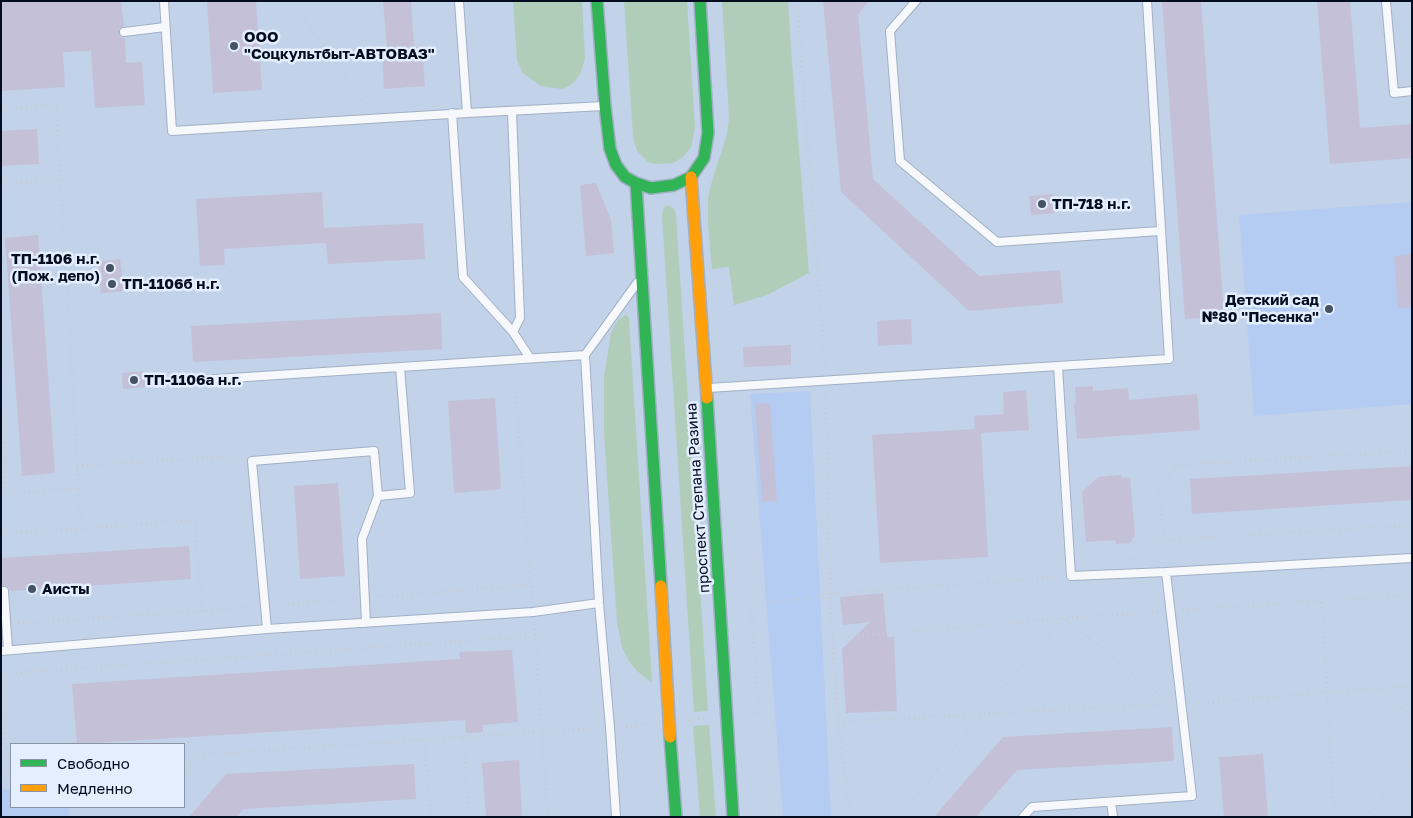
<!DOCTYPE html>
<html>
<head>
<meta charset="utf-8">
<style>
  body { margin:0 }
  #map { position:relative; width:1413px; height:818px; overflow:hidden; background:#c2d2e9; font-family:"Golos Text",sans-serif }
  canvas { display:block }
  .frame { position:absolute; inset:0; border:2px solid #030d1f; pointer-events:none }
  .legend { position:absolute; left:10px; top:743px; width:175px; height:65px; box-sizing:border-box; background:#e3eeff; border:1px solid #8994a5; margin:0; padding:6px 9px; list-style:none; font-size:15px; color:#030d1f }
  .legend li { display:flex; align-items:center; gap:10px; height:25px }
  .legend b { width:25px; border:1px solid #8994a5 }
</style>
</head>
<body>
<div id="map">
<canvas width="1413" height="818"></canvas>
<div class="frame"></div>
<ul class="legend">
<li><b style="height:6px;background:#30b455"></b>Свободно</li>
<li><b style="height:6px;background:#ff9f0a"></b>Медленно</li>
</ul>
</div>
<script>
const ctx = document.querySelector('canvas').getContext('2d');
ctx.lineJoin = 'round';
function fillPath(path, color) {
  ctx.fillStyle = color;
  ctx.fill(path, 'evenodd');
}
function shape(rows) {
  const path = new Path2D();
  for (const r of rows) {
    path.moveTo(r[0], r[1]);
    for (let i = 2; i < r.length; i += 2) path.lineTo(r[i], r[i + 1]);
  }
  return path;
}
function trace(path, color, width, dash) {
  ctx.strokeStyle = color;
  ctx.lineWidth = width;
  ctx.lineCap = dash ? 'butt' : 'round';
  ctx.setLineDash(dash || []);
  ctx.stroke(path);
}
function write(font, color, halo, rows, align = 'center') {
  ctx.font = font + ' "Golos Text",sans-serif';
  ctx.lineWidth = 5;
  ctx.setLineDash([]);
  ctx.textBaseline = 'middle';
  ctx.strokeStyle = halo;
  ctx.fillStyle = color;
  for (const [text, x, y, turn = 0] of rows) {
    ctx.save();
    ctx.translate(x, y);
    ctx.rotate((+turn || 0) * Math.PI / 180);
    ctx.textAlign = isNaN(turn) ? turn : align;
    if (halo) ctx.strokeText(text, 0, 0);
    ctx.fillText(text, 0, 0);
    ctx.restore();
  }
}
const built = shape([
  [1412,202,1412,404,1254,416,1239,215],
  [810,391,831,817,783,817,750,394],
  [11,789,11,807,69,807,70,817,1,817,1,790]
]);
const green = shape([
  [513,1,582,1,585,58,581,72,576,80,569,86,563,89,547,87,539,85,523,73,517,60],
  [624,1,687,1,695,128,691,147,683,157,673,163,656,164,648,162,638,152,634,143,633,136],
  [722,1,788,1,792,63,809,273,767,295,734,305,729,267,712,269,708,225,708,199,712,181,727,134,729,118],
  [668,205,674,209,676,215,708,711,694,712,662,216,663,209],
  [625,315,628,316,629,319,652,683,636,670,629,661,622,647,617,622,604,432,604,377,611,333,618,320],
  [709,725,716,817,700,817,693,726]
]);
const building = shape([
  [1,1,121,1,124,26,119,29,119,33,121,37,125,38,126,63,142,62,145,105,95,108,91,51,63,52,65,87,1,91],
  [207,1,256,1,262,90,213,93],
  [383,1,411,1,414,47,422,47,425,86,384,89,382,51,387,50],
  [823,1,869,1,858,14,873,179,979,276,1060,270,1063,303,969,311,841,192],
  [1162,1,1201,1,1224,316,1185,319],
  [1317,1,1350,1,1360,128,1412,124,1412,158,1330,164],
  [37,129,39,164,1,166,1,131],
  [596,183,611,220,614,253,586,256,580,185],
  [322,192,324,228,423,223,425,259,328,264,326,243,224,249,225,265,200,266,196,199],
  [1054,194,1055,213,1031,215,1029,196],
  [38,235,55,473,22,476,5,238],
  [1412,254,1412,307,1398,308,1394,256],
  [120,259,124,291,101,293,98,262],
  [441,313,442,349,193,362,191,326],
  [911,319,912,344,878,346,877,321],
  [791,345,791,365,744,367,743,347],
  [144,371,146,387,123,389,122,373],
  [1093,386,1093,391,1128,388,1129,400,1197,394,1200,430,1077,439,1074,404,1076,403,1075,387],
  [1026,390,1029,430,981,433,988,557,880,563,872,435,975,429,974,416,1004,414,1003,392],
  [495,398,501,489,454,493,448,401],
  [770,403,777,501,762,502,755,404],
  [1412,466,1412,500,1192,514,1190,479],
  [1121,475,1122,478,1130,477,1135,535,1130,543,1116,544,1115,540,1086,542,1082,492,1098,477],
  [338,483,345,576,300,579,294,486],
  [189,546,191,579,10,591,7,586,1,586,1,558],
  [883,593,887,637,894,637,897,711,846,713,842,649,870,622,843,625,840,597],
  [512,650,518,722,483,725,483,732,466,733,465,720,77,744,72,684,460,659,459,652],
  [1172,727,1174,761,1017,770,976,817,934,817,1003,737],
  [1263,754,1268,817,1224,817,1219,757],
  [519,760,522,817,486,817,482,763],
  [414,764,416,799,243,809,237,817,189,817,226,774]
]);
const path = shape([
  [292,1,367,107],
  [797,1,825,370],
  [1,109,56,105,81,529,195,520,202,611,254,607],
  [1,183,60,180],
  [514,372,532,600],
  [826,393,830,594,838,722,850,817],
  [1,412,6,494,79,488],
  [77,466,225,457,241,459],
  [1,533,81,529],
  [1165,540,1158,493,1176,465,1412,451],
  [1130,560,1165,540,1412,525],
  [377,597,531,585],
  [1322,602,1334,817],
  [278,605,354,599],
  [1183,610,1412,595],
  [18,623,202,611],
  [534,624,548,817],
  [833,638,1064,618,1159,612],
  [1,674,535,636],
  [1,678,8,769],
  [1377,689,1412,717],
  [1193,704,1327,692,1412,686],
  [745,715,759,714,751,606,830,594,1059,577],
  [688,720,707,718],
  [839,722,981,714,1169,704],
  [621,727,649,724],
  [463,737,469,817],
  [424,740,431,817],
  [184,756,597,728],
  [1,769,11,769],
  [184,774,199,756],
  [91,807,91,817],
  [148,817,157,807],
  [900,817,981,714,1064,618,1168,702],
  [1366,817,1412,763]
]);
const lane = shape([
  [164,1,172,131,467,113],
  [459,1,467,113,604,106],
  [916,1,890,31,900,161,997,242,1160,231],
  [1386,1,1394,93,1412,91],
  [124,32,165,27],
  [512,111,520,318,513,332],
  [452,113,463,277,513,332,530,358],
  [1058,366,1169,359,1147,1],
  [185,381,585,355],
  [708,388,1058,366,1071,576,1166,572,1412,558],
  [4,591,8,650],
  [366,623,362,539,378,496,410,493,400,367],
  [267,629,252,461,374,451,378,496],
  [1,651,267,629,533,612,599,603],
  [1111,802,1113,817],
  [616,817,610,727,599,603,585,355,637,283],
  [1023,817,1032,807,1192,796,1166,572]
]);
const fast = shape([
  [597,1,605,106,610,149,616,165,625,177,636,183,651,188,674,185,691,177,704,158,708,133,700,1],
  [636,183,661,586],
  [707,398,733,817],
  [670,737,676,817]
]);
const slow = shape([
  [691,177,707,398],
  [661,586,670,737]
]);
const markers = [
  [234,46,5,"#465266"],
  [1042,204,5,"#465266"],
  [110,268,5,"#465266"],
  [112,284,5,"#465266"],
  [1329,309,5,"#465266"],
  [134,380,5,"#465266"],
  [32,589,5,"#465266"]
];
const poiNames = [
  ["ООО",244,37],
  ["\"Соцкультбыт-АВТОВАЗ\"",244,54],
  ["ТП-718 н.г.",1052,204],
  ["ТП-1106 н.г.",100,259,"right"],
  ["(Пож. депо)",100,276,"right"],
  ["ТП-1106б н.г.",122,284],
  ["Детский сад",1319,300,"right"],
  ["№80 \"Песенка\"",1319,317,"right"],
  ["ТП-1106а н.г.",144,380],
  ["Аисты",42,589]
];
const streetNames = [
  ["проспект Степана Разина",698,498,-94]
];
fillPath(built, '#b4ccf1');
fillPath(green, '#afcdb9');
fillPath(building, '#c4c0d8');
trace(lane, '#a2b0c4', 10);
trace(fast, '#a2b0c4', 14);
trace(slow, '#a2b0c4', 14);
trace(path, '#c7ccd4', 3, [1, 4]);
trace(lane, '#f6f8fc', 8);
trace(fast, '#30b455', 11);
trace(slow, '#ff9f0a', 11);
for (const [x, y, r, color] of markers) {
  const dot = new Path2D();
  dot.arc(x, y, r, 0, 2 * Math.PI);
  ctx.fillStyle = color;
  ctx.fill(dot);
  trace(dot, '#e3eeff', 2);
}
write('bold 15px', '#030d1f', '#e3eeff', poiNames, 'left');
write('15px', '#030d1f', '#e3eeff', streetNames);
</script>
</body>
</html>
